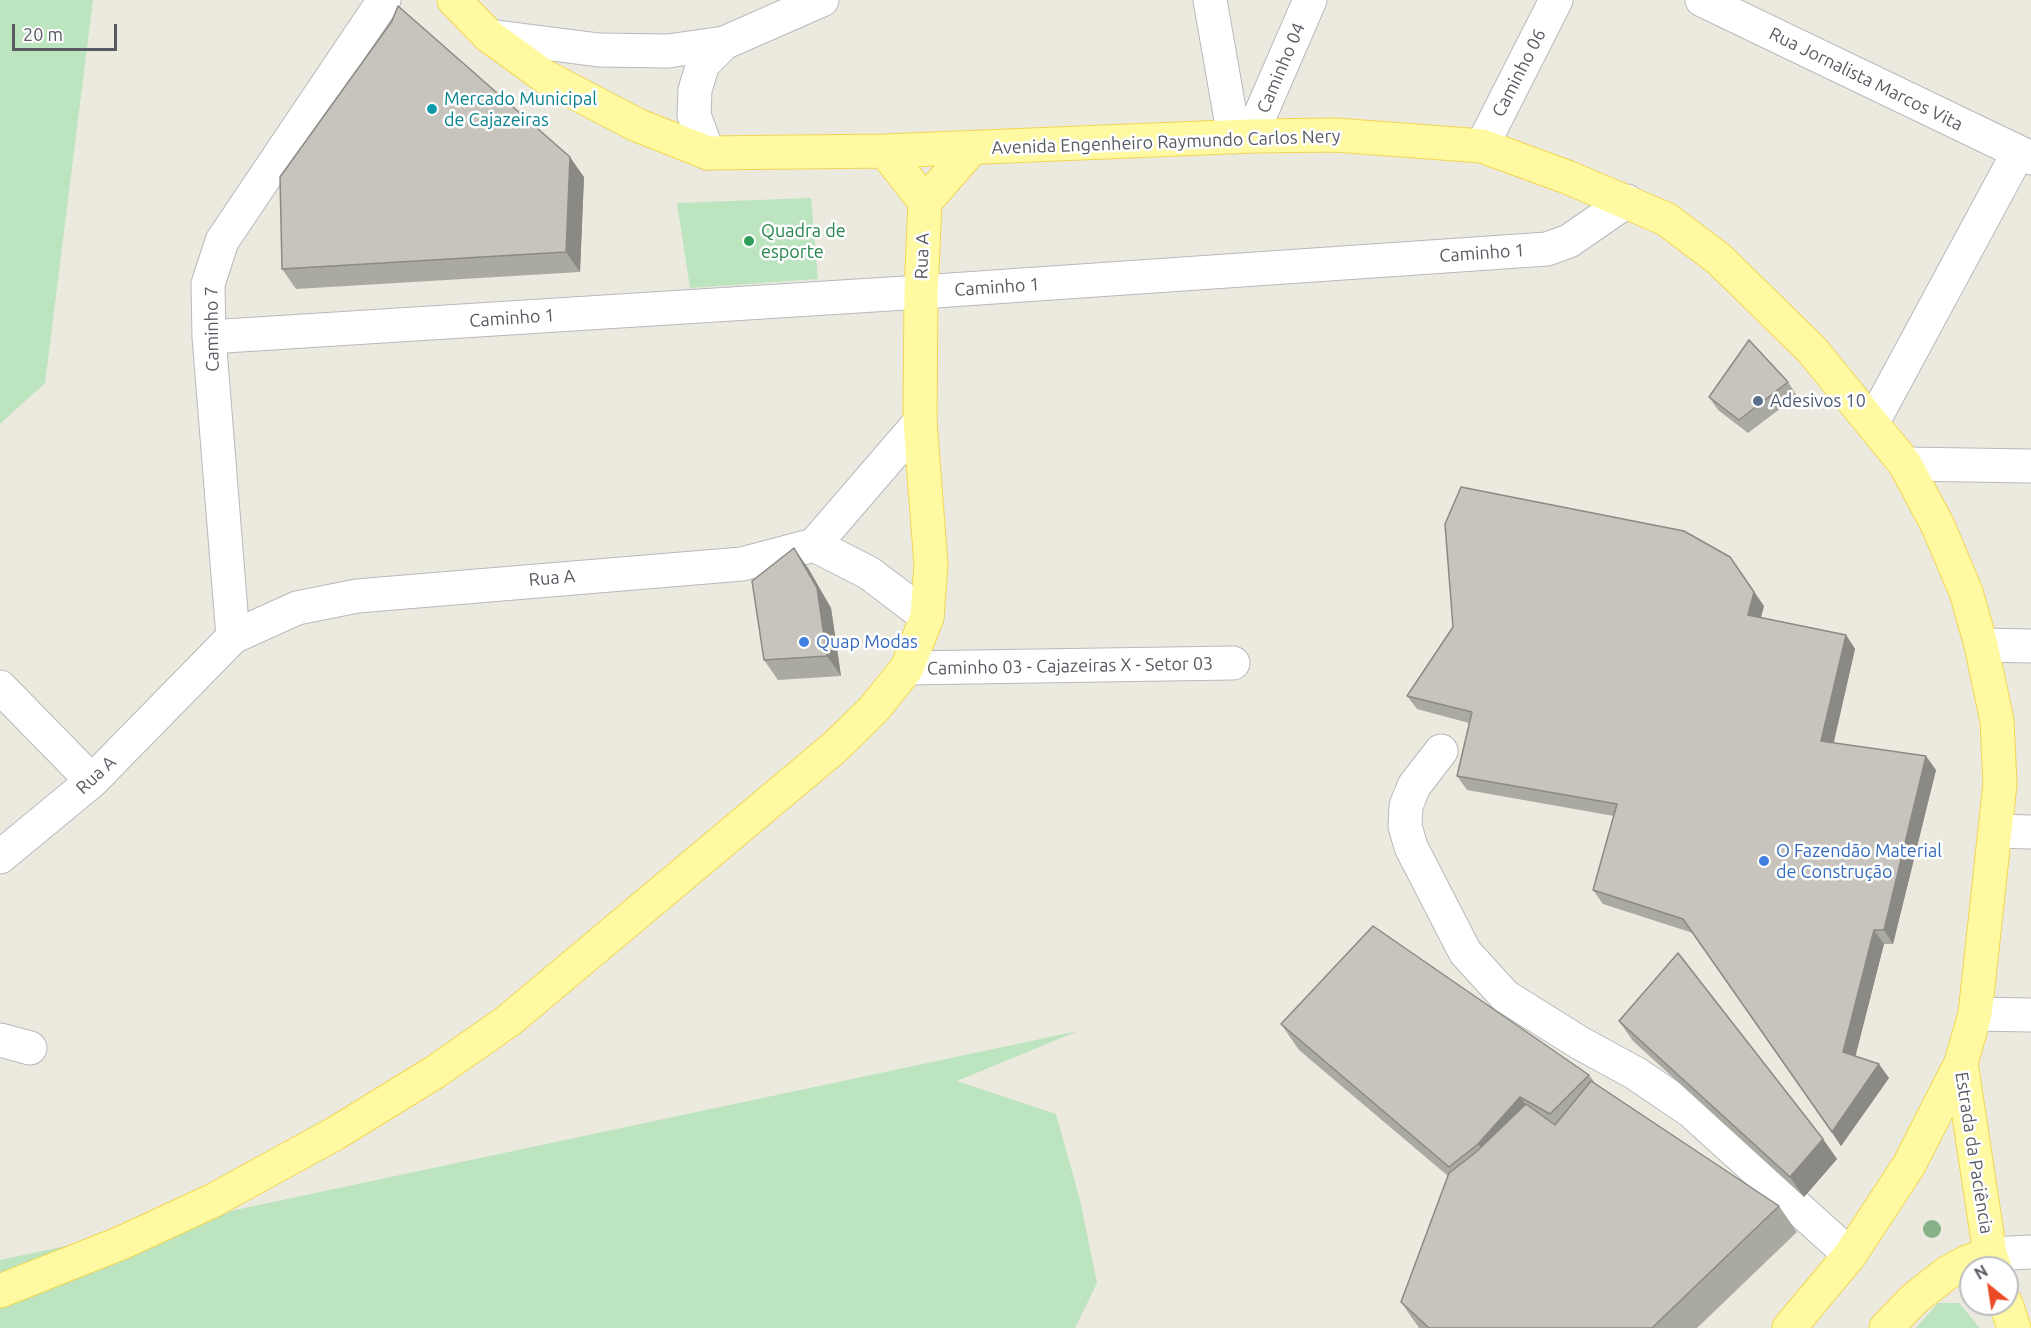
<!DOCTYPE html>
<html>
<head>
<meta charset="utf-8">
<style>
  body { margin:0 }
  #map { position:relative; width:2031px; height:1328px; overflow:hidden; background:#eceadf; font-family:Ubuntu,sans-serif }
  canvas { display:block }
  .north { position:absolute; left:1959px; top:1256px; width:60px; height:60px; box-sizing:border-box; background:#fff; border:2px solid #bcbdc0; border-radius:50%; rotate:330deg; font-size:16px; font-weight:700; line-height:24px; text-align:center; color:#585b61 }
  .north::after { content:''; display:block; margin:auto; width:21px; height:27px; background:#e94b27; clip-path:polygon(50% 0,100% 100%,50% 72%,0 100%) }
  .scale { position:absolute; left:12px; top:24px; width:105px; height:27px; box-sizing:border-box; border:3px solid #585b61; border-top:0; padding-left:8px; font-size:18px; line-height:21px; white-space:nowrap; color:#585b61; -webkit-text-stroke:4px #fff; paint-order:stroke }
</style>
</head>
<body>
<div id="map">
<canvas width="2031" height="1328"></canvas>
<div class="north">N</div>
<div class="scale">20 m</div>
</div>
<script>
const ctx = document.querySelector('canvas').getContext('2d');
ctx.lineJoin = 'round';
function fillPath(path, color) {
  ctx.fillStyle = color;
  ctx.fill(path, 'evenodd');
}
function shape(rows) {
  const path = new Path2D();
  for (const r of rows) {
    path.moveTo(r[0], r[1]);
    for (let i = 2; i < r.length; i += 2) path.lineTo(r[i], r[i + 1]);
  }
  return path;
}
function trace(path, color, width, dash) {
  ctx.strokeStyle = color;
  ctx.lineWidth = width;
  ctx.lineCap = dash ? 'butt' : 'round';
  ctx.setLineDash(dash || []);
  ctx.stroke(path);
}
function write(font, color, halo, rows, align = 'center') {
  ctx.font = font + ' Ubuntu,sans-serif';
  ctx.lineWidth = 5;
  ctx.setLineDash([]);
  ctx.textBaseline = 'middle';
  ctx.strokeStyle = halo;
  ctx.fillStyle = color;
  for (const [text, x, y, turn = 0] of rows) {
    ctx.save();
    ctx.translate(x, y);
    ctx.rotate((+turn || 0) * Math.PI / 180);
    ctx.textAlign = isNaN(turn) ? turn : align;
    if (halo) ctx.strokeText(text, 0, 0);
    ctx.fillText(text, 0, 0);
    ctx.restore();
  }
}
const green = shape([
  [0,0,93,0,45,383,0,424],
  [811,198,818,279,690,288,677,203],
  [1078,1031,957,1081,1056,1114,1080,1200,1097,1283,1075,1328,0,1328,0,1260],
  [1938,1303,1959,1303,1980,1328,1916,1328]
]);
const minor = shape([
  [1210,0,1234,137],
  [1702,0,2031,158],
  [489,36,599,50,668,51,724,43,822,0],
  [1251,136,1310,0],
  [1482,146,1556,0],
  [708,153,694,115,695,90,703,64,724,43],
  [209,337,921,292,1547,249,1569,241,1627,201],
  [1873,422,2018,153],
  [1905,464,2031,466],
  [814,545,869,573,927,617],
  [233,637,209,337,208,284,222,241,384,0],
  [1981,645,2031,646],
  [907,668,1233,663],
  [0,687,92,781],
  [1441,751,1414,786,1406,806,1405,826,1411,847,1465,952,1505,996,1580,1043,1635,1073,1691,1111,1850,1255],
  [1996,831,2031,832],
  [0,857,92,781,233,637,297,608,357,596,742,564,814,545,920,422],
  [1975,1014,2031,1015],
  [0,1040,30,1048],
  [1990,1254,2031,1252]
]);
const major = shape([
  [454,0,489,36,547,78,637,125,708,153,885,151,1251,136,1336,135,1482,146,1567,177,1666,219,1719,259,1812,350,1905,464,1938,526,1966,592,1981,645,1997,721,2000,784,1975,1014,1961,1063,1909,1165,1850,1255,1789,1328],
  [885,151,925,202],
  [1961,1063,1990,1254,1995,1268],
  [0,1291,121,1243,212,1201,336,1133,435,1072,508,1021,835,747,873,710,907,668,927,617,931,565,920,422,921,292,925,202,972,148],
  [2006,1304,2014,1328],
  [1886,1328,1914,1299,1947,1273,1967,1262,1990,1254]
]);
const trees = [
  [1932,1229]
];
const wall = shape([
  [584,177,580,272,296,289,282,269],
  [1788,382,1797,396,1748,433,1718,410,1709,397],
  [808,568,831,608,841,676,778,680,764,660],
  [1764,606,1761,617,1846,635,1855,649,1833,743,1936,770,1893,944,1884,944,1855,1056,1889,1078,1841,1146,1693,933,1603,904,1593,890,1614,816,1467,790,1457,776,1469,723,1417,709,1407,696],
  [1619,1021,1823,1139,1837,1159,1804,1197,1633,1041],
  [1281,1024,1589,1075,1595,1083,1779,1206,1797,1232,1697,1328,1419,1328,1401,1302,1448,1176,1299,1050]
]);
const shadedWall = shape([
  [570,157,584,177,580,272,566,252],
  [794,548,808,568,831,608,841,676,827,656],
  [1740,571,1764,606,1758,628,1748,615],
  [1846,635,1855,649,1831,755,1821,741],
  [1926,756,1936,770,1893,944,1884,930],
  [1874,930,1884,944,1853,1066,1843,1052],
  [1879,1064,1889,1078,1841,1146,1832,1132],
  [1520,1097,1539,1123,1496,1169,1478,1144],
  [1823,1139,1837,1159,1804,1197,1790,1177]
]);
const building = shape([
  [398,6,570,157,566,252,282,269,280,177,392,21,398,6],
  [1749,340,1788,382,1739,420,1709,397,1749,340],
  [1461,487,1684,531,1730,557,1754,592,1748,615,1846,635,1821,741,1926,756,1884,930,1874,930,1843,1052,1879,1064,1832,1132,1683,919,1593,890,1617,804,1457,776,1472,712,1407,696,1453,627,1445,524,1461,487],
  [794,548,817,588,827,656,764,660,752,581,794,548],
  [1373,926,1589,1075,1550,1114,1520,1097,1478,1144,1449,1167,1281,1024,1373,926],
  [1678,953,1823,1139,1790,1177,1619,1021,1678,953],
  [1591,1081,1779,1206,1652,1328,1429,1328,1401,1302,1449,1173,1475,1153,1526,1104,1555,1125,1591,1081]
]);
const markers = [
  [432,109,6,"#0f9aa8"],
  [749,241,6,"#2e9e5b"],
  [1758,401,6,"#5c6f8a"],
  [804,642,6,"#3f7fe0"],
  [1764,861,6,"#3f7fe0"]
];
const streetNames = [
  ["Caminho 04",1281,68,-67],
  ["Caminho 06",1519,73,-63],
  ["Rua Jornalista Marcos Vita",1866,79,26],
  ["Avenida Engenheiro Raymundo Carlos Nery",1166,142,-2],
  ["Caminho 1",1482,253,-4],
  ["Rua A",922,256,-88],
  ["Caminho 1",997,287,-4],
  ["Caminho 1",512,318,-4],
  ["Caminho 7",212,329,-91],
  ["Rua A",552,578,-5],
  ["Caminho 03 - Cajazeiras X - Setor 03",1070,666,-1],
  ["Rua A",96,775,-43],
  ["Estrada da Paciência",1974,1153,81]
];
const cultureNames = [
  ["Mercado Municipal",444,99],
  ["de Cajazeiras",444,120]
];
const leisureNames = [
  ["Quadra de",761,231],
  ["esporte",761,252]
];
const serviceNames = [
  ["Adesivos 10",1770,401]
];
const shopNames = [
  ["Quap Modas",816,642],
  ["O Fazendão Material",1776,851],
  ["de Construção",1776,872]
];
fillPath(green, '#bbe4bf');
trace(minor, '#b7b9bf', 35);
trace(major, '#f2d652', 35);
trace(minor, '#fff', 33);
trace(major, '#fffaa1', 33);
ctx.fillStyle = '#87b288';
for (const [x, y] of trees) {
  ctx.beginPath();
  ctx.arc(x, y, 9, 0, 2 * Math.PI);
  ctx.fill();
}
fillPath(wall, '#aaa9a2');
fillPath(shadedWall, '#8b8984');
fillPath(building, '#c6c4bc');
trace(building, '#8b8984', 1.5);
for (const [x, y, r, color] of markers) {
  const dot = new Path2D();
  dot.arc(x, y, r, 0, 2 * Math.PI);
  ctx.fillStyle = color;
  ctx.fill(dot);
  trace(dot, '#fff', 2);
}
write('18px', '#585b61', '#fff', streetNames);
write('18px', '#0d838f', '#fff', cultureNames, 'left');
write('18px', '#27864d', '#fff', leisureNames, 'left');
write('18px', '#4e5e75', '#fff', serviceNames, 'left');
write('18px', '#366cbe', '#fff', shopNames, 'left');
</script>
</body>
</html>
